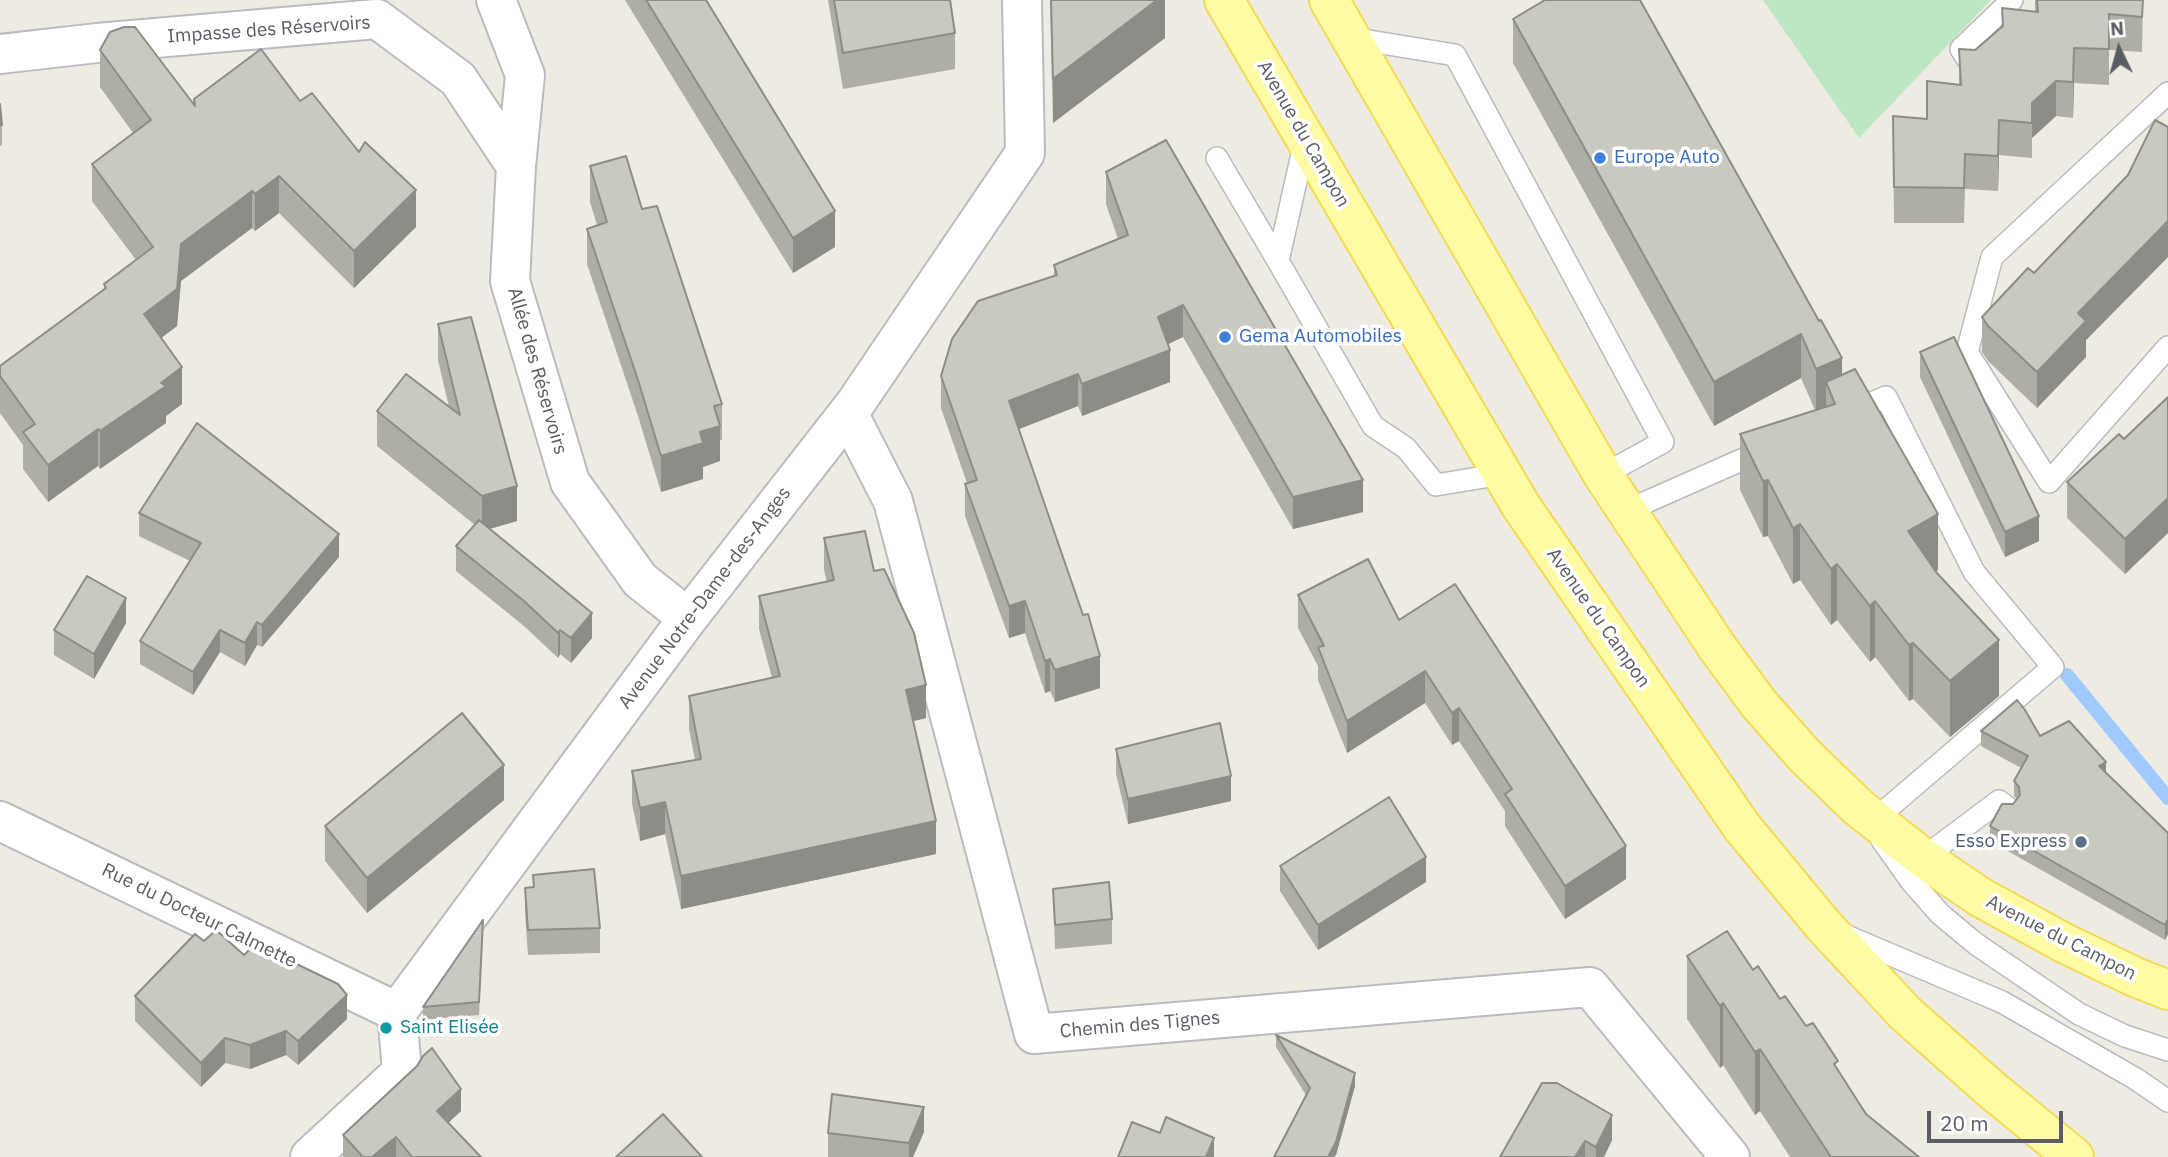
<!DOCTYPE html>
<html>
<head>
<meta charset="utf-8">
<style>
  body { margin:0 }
  #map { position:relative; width:2168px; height:1157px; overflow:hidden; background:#eeece2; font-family:"IBM Plex Sans",sans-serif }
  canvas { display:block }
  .north { position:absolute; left:2084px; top:14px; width:70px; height:70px; -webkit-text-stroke:5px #fff; paint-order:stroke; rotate:355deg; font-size:19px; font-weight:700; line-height:28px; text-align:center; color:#5a5d63 }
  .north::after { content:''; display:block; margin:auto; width:24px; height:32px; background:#5a5d63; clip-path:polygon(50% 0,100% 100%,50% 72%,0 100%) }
  .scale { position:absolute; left:1927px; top:1111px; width:136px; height:32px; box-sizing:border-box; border:4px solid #5a5d63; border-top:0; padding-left:9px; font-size:21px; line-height:24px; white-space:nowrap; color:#5a5d63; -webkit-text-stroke:5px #fff; paint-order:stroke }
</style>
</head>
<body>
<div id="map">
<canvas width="2168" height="1157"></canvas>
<div class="north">N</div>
<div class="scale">20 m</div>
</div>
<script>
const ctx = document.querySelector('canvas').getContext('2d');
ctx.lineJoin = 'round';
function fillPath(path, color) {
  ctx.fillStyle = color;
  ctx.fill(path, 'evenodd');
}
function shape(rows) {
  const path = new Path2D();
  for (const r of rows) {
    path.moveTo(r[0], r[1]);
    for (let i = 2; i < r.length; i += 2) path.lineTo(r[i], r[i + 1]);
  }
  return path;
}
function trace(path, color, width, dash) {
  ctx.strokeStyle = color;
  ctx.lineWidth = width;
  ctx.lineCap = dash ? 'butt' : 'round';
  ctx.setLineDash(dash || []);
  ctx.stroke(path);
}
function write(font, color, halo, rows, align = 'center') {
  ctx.font = font + ' "IBM Plex Sans",sans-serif';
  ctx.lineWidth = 7;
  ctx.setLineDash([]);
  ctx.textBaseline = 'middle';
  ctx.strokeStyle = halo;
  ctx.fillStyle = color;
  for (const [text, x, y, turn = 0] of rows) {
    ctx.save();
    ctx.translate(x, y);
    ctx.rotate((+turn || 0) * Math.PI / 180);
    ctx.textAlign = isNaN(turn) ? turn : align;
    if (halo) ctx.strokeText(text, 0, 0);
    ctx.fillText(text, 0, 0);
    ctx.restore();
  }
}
const green = shape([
  [1763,0,1991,0,1859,138]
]);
const stream = shape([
  [2067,675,2168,798]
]);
const service = shape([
  [1351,38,1455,55,1663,442,1603,475],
  [1974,69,1961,49,2012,0],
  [2168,93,1992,257,1967,352,2049,482,2168,347],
  [1305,141,1278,261,1373,426,1406,448,1436,485,1502,474],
  [1217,158,1278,261],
  [1848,413,1886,397,1974,572,2053,667,1874,820],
  [1626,511,1764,450],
  [1882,840,1911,881,1940,914,1976,944,2079,1014,2125,1036,2168,1050],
  [1923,858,1999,801,2007,807],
  [1842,934,2002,1002,2136,1079,2168,1101]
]);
const minor = shape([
  [496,0,525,75,516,166,510,281,570,482,640,580,688,618],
  [0,54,97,43,377,19,458,79,516,166],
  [848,413,893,501,1034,1034,1590,987,1730,1157],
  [0,821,397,1012],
  [310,1157,402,1072,397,1012,688,618,855,404,1025,153,1022,0]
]);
const primary = shape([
  [1224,0,1521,506,1742,827,1824,926,1905,1013,1992,1090,2074,1157],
  [1329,0,1603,475,1717,647,1759,704,1805,756,1859,808,1923,858,1980,897,2064,943,2135,977,2168,990]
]);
const wall = shape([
  [625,0,706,0,835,247,793,273],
  [828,0,950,0,955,33,955,69,843,89],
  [1050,0,1165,0,1165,38,1053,123],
  [2035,0,2143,0,2142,52,2109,50,2109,85,2074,83,2073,118,2056,116,2032,138,2032,158,1999,155,1998,191,1965,189,1964,223,1894,223,1893,116,1927,119,1927,81,1959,85,1959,49,1975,50,2002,26,2002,8,2035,12],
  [1513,19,1842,375,1938,570,1936,571,1999,696,1950,737,1913,699,1909,701,1875,657,1870,662,1837,620,1831,625,1800,580,1793,584,1768,536,1763,537,1740,490,1740,434,1815,410,1801,378,1714,426,1513,63],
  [100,50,194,105,300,101,416,227,354,288,279,213,255,231,252,228,181,281,177,326,161,338,182,404,166,416,166,423,100,469,98,466,48,502,23,469,23,445,0,413,0,366,104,290,104,284,136,260,92,201,92,164,133,133,100,87],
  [0,104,2,125,2,145,0,146],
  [2168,127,2168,257,2086,340,2086,357,2037,408,1988,361,1982,352,1982,317,2034,273,2128,175],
  [590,166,642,209,722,404,722,440,720,440,720,461,703,467,703,479,661,492,638,416,587,264,587,229,597,225,590,202],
  [1106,172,1363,512,1293,529,1183,337,1168,344,1170,382,1082,416,1078,406,1019,429,1100,688,1055,702,1050,691,1045,693,1025,633,1009,638,965,516,965,484,967,483,941,408,941,376,1054,276,1054,265,1118,239,1106,204],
  [438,324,517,521,490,529,592,638,571,663,560,654,558,658,524,626,456,571,456,546,475,525,377,446,377,411,449,407,438,360],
  [1920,352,2039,541,2005,557,1920,377],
  [2168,397,2168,533,2125,574,2067,518,2067,482,2124,439],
  [139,513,339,557,262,647,257,645,245,666,220,652,193,695,140,664,140,641,190,561,139,536],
  [824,538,874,571,926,718,913,721,936,854,681,909,665,834,640,841,632,804,632,771,695,760,689,729,689,696,772,678,759,629,759,596,827,582,824,570],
  [1298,595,1399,620,1626,879,1565,919,1505,826,1505,811,1459,741,1452,745,1425,703,1347,753,1318,680,1318,666,1298,628],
  [126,623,94,679,54,655,54,630],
  [1981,731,2040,736,2106,773,2168,833,2168,934,2165,940,1990,841,1990,826,2017,799,2014,796,2014,781,2021,768,1981,746],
  [1116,749,1231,801,1128,824,1116,774],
  [504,800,367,913,325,861,325,826],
  [1280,866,1426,882,1318,950,1280,891],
  [533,875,600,928,600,953,528,955,525,913,525,888,533,887],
  [1053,889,1112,919,1112,944,1055,949],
  [483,933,479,1015,423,1020,423,1007],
  [204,941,244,955,347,1019,298,1065,286,1055,250,1069,225,1063,201,1087,135,1021,135,996],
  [1687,956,1753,970,1806,1026,1838,1070,1866,1114,1919,1157,1790,1157,1760,1111,1755,1115,1723,1065,1720,1068,1687,1019],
  [1276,1035,1355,1086,1336,1155,1306,1095,1276,1047],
  [417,1066,461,1111,448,1123,481,1157,343,1157,343,1135],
  [1542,1083,1612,1140,1604,1157,1500,1157],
  [924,1132,913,1157,828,1157,828,1133]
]);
const shadedWall = shape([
  [1157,0,1165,0,1165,38,1053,123,1053,79],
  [2074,48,2074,83,2073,118,2073,82],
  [2056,81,2056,116,2032,138,2032,158,2032,103],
  [1999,120,1999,155,1998,191,1998,156],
  [279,176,279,213,255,231,255,194],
  [416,190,416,227,354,288,354,251],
  [252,191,252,228,181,281,177,326,144,351,144,314,181,244],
  [835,211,835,247,793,273,793,238],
  [2168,221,2168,257,2086,340,2086,357,2037,408,2037,372,2078,313],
  [1183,305,1183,337,1158,349,1158,317],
  [1801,334,1801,378,1714,426,1714,382],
  [1170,350,1170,382,1082,416,1082,384],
  [1842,358,1842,402,1826,382,1826,409,1816,413,1816,369],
  [182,367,182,404,166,416,166,423,100,469,100,431,161,383],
  [1078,374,1078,406,1009,433,1009,401],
  [720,426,720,461,703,467,703,479,661,492,661,456,700,432],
  [98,429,98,466,48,502,48,465],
  [1363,480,1363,512,1293,529,1293,497],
  [1768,480,1768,536,1763,537,1763,481],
  [2168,480,2168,533,2125,574,2125,539],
  [517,486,517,521,482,531,482,496],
  [1938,514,1938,570,1908,587,1908,531],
  [2039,516,2039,541,2005,557,2005,532],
  [1800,524,1800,580,1793,584,1793,528],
  [339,534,339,557,262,647,262,625],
  [1837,564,1837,620,1831,625,1831,569],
  [126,598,126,623,94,679,94,654],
  [1025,601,1025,633,1009,638,1009,606],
  [1875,601,1875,657,1870,662,1870,606],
  [592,613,592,638,571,663,571,638],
  [257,622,257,645,245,666,245,643],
  [220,630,220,652,193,695,193,672],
  [560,630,560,654,558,658,558,633],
  [1999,640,1999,696,1950,737,1950,681],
  [1913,643,1913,699,1909,701,1909,645],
  [1100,656,1100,688,1055,702,1055,670],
  [1050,659,1050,691,1045,693,1045,661],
  [1425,671,1425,703,1347,753,1347,721],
  [926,685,926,718,906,723,906,690],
  [1459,708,1459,741,1452,745,1452,713],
  [2106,762,2106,776,2099,766],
  [504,765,504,800,367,913,367,878],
  [1231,776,1231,801,1128,824,1128,799],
  [665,802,665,834,640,841,640,808],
  [936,821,936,854,681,909,681,876],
  [1626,846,1626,879,1565,919,1565,886],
  [1426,857,1426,882,1318,950,1318,925],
  [2168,919,2168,934,2165,940,2165,925],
  [347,995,347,1019,298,1065,298,1041],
  [1723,1003,1723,1065,1720,1068,1720,1006],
  [286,1031,286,1055,250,1069,250,1045],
  [225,1038,225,1063,201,1087,201,1063],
  [1760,1049,1760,1111,1755,1115,1755,1052],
  [1355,1073,1355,1086,1336,1155,1334,1157,1328,1157],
  [461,1089,461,1111,437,1133,437,1111],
  [924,1107,924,1132,913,1157,909,1157,909,1143],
  [1612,1115,1612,1140,1604,1157,1596,1157,1596,1147],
  [396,1137,396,1157,372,1157],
  [1214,1138,1214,1157,1206,1157],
  [1585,1141,1585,1157,1575,1157]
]);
const building = shape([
  [646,0,706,0,835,211,793,238,646,0],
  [834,0,950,0,955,33,843,53,834,0],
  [1051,0,1157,0,1053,79,1051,0],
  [1545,0,1640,0,1819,321,1821,320,1842,358,1816,369,1801,334,1714,382,1513,19,1545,0],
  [2037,0,2143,0,2142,17,2109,14,2109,49,2074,48,2073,82,2056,81,2032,103,2032,123,1999,120,1998,156,1965,154,1964,188,1894,187,1893,116,1927,119,1927,81,1961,85,1959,49,1975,50,2003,26,2002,8,2038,12,2037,0],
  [124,27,135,27,195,106,194,99,261,49,300,101,312,93,359,152,365,142,416,190,354,251,279,176,255,194,252,191,181,244,177,289,144,314,182,367,161,383,166,386,100,431,98,429,48,465,23,432,35,424,0,376,0,366,106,288,104,284,153,247,92,164,151,120,100,50,110,32,124,27],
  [0,104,2,125,0,125,0,104],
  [2155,120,2168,127,2168,221,2078,313,2086,321,2037,372,1988,326,1982,317,2028,268,2034,273,2128,175,2155,120],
  [1166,140,1363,480,1293,497,1183,305,1158,317,1170,350,1082,384,1078,374,1009,401,1083,615,1088,614,1100,656,1055,670,1050,659,1045,661,1025,601,1009,606,965,484,977,480,941,376,952,339,978,301,1057,275,1054,265,1128,235,1106,172,1166,140],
  [626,156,642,209,657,206,722,404,714,406,720,426,700,432,703,443,661,456,638,380,587,229,607,222,590,166,626,156],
  [471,317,517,486,482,496,377,411,406,374,460,415,438,324,471,317],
  [1954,337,2039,516,2005,532,1920,352,1954,337],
  [1855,369,1938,514,1908,531,1936,572,1999,640,1950,681,1913,643,1909,645,1875,601,1870,606,1837,564,1831,569,1800,524,1793,528,1768,480,1763,481,1740,434,1835,404,1826,382,1855,369],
  [2168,397,2168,498,2125,539,2067,482,2119,434,2124,439,2168,397],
  [197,423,339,534,262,625,257,622,245,643,220,630,193,672,140,641,201,543,139,513,197,423],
  [479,520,592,613,571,638,560,630,558,633,524,601,456,546,479,520],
  [865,531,874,571,884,569,914,633,926,685,906,690,936,821,681,876,665,802,640,808,632,771,701,759,689,696,780,676,759,596,834,580,824,538,865,531],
  [1368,559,1399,620,1455,584,1626,846,1565,886,1505,794,1512,789,1459,708,1452,713,1425,671,1347,721,1318,647,1324,646,1298,595,1368,559],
  [87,576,126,598,94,654,54,630,87,576],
  [2017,700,2025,710,2040,736,2069,721,2106,762,2099,766,2168,833,2168,919,2165,925,1990,826,2002,804,2013,804,2020,795,2019,787,2014,781,2028,756,1981,731,2017,700],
  [462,713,504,765,367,878,325,826,462,713],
  [1220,723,1231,776,1128,799,1116,749,1220,723],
  [1389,797,1426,857,1318,925,1280,866,1389,797],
  [594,869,600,928,528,930,525,888,534,887,533,875,594,869],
  [1109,882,1112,919,1055,925,1053,889,1109,882],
  [483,920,479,1002,423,1007,483,920],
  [216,930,244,955,255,944,338,984,347,995,298,1041,286,1031,250,1045,225,1038,201,1063,135,996,195,934,204,941,216,930],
  [1727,931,1753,970,1758,966,1780,999,1785,996,1806,1026,1813,1023,1838,1061,1834,1064,1866,1114,1919,1157,1831,1157,1760,1049,1755,1052,1723,1003,1720,1006,1687,956,1727,931],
  [1276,1035,1355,1073,1336,1142,1328,1157,1274,1157,1310,1088,1276,1035],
  [432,1048,461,1089,437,1111,481,1157,412,1157,396,1137,372,1157,363,1157,343,1135,417,1066,423,1056,432,1048],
  [1542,1083,1557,1083,1612,1115,1596,1147,1585,1141,1575,1157,1500,1157,1542,1083],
  [832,1094,924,1107,909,1143,828,1133,832,1094],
  [663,1114,702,1157,616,1157,663,1114],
  [1166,1117,1214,1138,1206,1157,1118,1157,1132,1122,1160,1133,1166,1117]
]);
const markers = [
  [1600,158,7,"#3f7fe0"],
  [1225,337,7,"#3f7fe0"],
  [2081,842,7,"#5c6f8a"],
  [386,1028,7,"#0f9aa8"]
];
const streetNames = [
  ["Impasse des Réservoirs",269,30,-4],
  ["Avenue du Campon",1303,134,60],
  ["Allée des Réservoirs",537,371,74],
  ["Avenue Notre-Dame-des-Anges",705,598,-53],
  ["Avenue du Campon",1598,618,55],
  ["Rue du Docteur Calmette",199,916,26],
  ["Avenue du Campon",2061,938,27],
  ["Chemin des Tignes",1140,1025,-5]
];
const shopNames = [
  ["Europe Auto",1614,158],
  ["Gema Automobiles",1239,337]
];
const serviceNames = [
  ["Esso Express",2067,842]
];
const cultureNames = [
  ["Saint Elisée",400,1028]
];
fillPath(green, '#bde6c2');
trace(stream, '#a0caff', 14);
trace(service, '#babbc1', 24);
trace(minor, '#babbc1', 42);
trace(primary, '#f4da54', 42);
trace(service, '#fff', 21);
trace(minor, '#fff', 38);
trace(primary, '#fffba5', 38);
fillPath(wall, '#aeada6');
fillPath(shadedWall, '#8d8d87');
fillPath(building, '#cac9c1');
trace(building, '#8d8d87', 2);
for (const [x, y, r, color] of markers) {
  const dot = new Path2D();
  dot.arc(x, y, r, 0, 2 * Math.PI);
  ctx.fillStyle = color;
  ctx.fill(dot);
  trace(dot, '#fff', 2.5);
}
write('19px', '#5a5d63', '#fff', streetNames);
write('19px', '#366cbe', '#fff', shopNames, 'left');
write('19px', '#4e5e75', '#fff', serviceNames, 'right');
write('19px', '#0d838f', '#fff', cultureNames, 'left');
</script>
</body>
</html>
